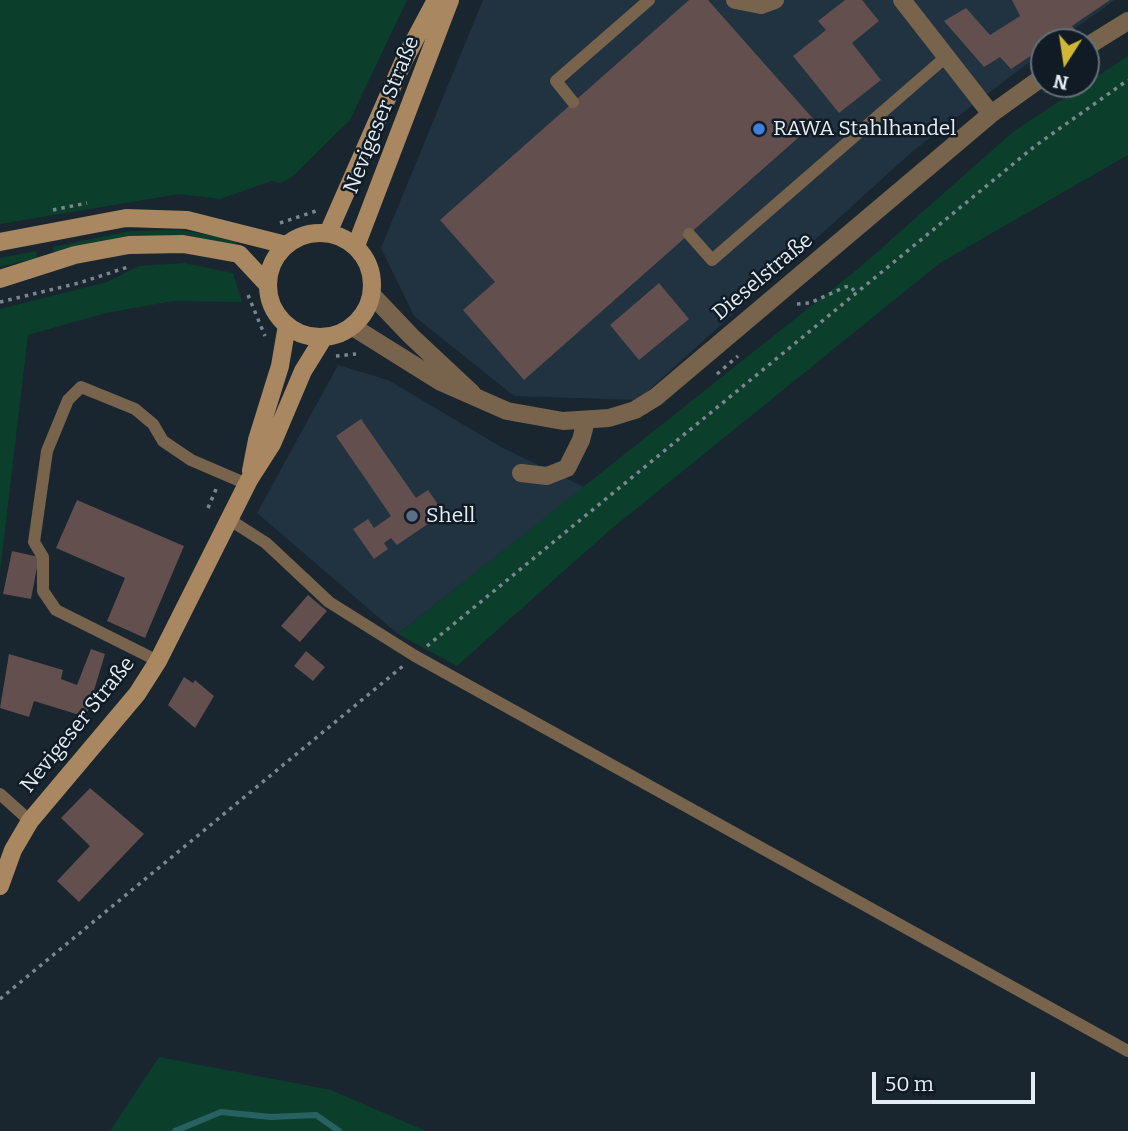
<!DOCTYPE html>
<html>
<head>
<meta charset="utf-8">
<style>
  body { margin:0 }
  #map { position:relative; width:1128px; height:1131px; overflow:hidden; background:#19252f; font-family:Bitter,serif }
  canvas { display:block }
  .north { position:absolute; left:1030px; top:28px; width:70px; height:70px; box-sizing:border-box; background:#101b25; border:2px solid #656f78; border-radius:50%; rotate:192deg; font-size:19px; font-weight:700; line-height:28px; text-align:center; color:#e5edf4 }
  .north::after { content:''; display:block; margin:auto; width:24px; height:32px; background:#d1b736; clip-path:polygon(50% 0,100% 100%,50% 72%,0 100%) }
  .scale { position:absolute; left:872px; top:1072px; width:163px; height:32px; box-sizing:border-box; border:4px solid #e5edf4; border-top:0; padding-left:9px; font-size:21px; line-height:24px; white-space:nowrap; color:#e5edf4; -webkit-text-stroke:5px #101b25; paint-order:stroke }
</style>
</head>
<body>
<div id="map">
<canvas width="1128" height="1131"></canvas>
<div class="north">N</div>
<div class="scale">50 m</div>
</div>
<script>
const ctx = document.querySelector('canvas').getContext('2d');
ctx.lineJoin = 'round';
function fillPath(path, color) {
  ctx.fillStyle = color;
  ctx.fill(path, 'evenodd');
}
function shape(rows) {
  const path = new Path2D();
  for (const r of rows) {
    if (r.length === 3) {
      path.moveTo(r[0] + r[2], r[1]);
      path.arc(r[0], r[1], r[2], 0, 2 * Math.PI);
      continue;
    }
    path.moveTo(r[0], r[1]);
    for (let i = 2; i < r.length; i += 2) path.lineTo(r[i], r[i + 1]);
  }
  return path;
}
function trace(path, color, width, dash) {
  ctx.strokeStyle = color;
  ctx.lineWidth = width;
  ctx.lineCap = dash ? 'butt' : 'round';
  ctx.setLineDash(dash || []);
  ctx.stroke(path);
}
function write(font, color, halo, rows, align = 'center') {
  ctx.font = font + ' Bitter,serif';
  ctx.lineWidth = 5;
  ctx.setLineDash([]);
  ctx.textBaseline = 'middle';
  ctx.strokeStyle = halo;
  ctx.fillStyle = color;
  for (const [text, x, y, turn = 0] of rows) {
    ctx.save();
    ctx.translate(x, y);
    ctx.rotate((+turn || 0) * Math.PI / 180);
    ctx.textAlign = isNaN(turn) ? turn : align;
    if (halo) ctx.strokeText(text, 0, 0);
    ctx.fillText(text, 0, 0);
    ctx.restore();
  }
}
const built = shape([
  [483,0,1115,0,1056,42,1044,42,1044,51,914,150,638,400,514,396,414,316,381,248],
  [338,365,388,380,503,448,584,487,398,634,257,513]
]);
const green = shape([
  [0,0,407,0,350,120,292,177,280,183,272,181,220,199,179,194,0,224],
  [1128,56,1128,155,940,263,610,530,457,666,398,634,859,268,1014,131],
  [181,230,237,240,235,247,54,256,53,247,130,231],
  [36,251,37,258,0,267,0,258],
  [184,263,233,273,242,302,173,301,106,313,28,335,0,572,0,309,107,282,139,266],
  [159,1057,331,1090,426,1131,110,1131]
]);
const stream = shape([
  [175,1131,221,1112,271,1117,316,1115,339,1131]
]);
const building = shape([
  [689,0,708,0,816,122,524,380,463,310,495,282,440,220],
  [845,0,862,0,879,21,852,43,881,80,839,113,793,56,826,30,818,21],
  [1012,0,1110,0,1072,26,1077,32,1063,42,1044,42,1044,54,1039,58,1035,53,1011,69,1000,57,984,67,944,21,966,8,990,35,1020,16],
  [659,283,689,319,639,360,610,325],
  [361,419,416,498,428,490,444,513,397,545,391,538,384,543,388,549,374,559,353,529,368,519,374,528,391,516,336,436],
  [77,500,184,546,145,638,107,621,125,578,56,548],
  [12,551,39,557,31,599,3,594],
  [308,595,327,611,300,642,281,626],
  [91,649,105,654,86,717,34,701,29,717,0,708,9,654,63,670,61,679,77,685],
  [306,651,325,667,313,681,294,666],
  [184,677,193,683,195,680,214,696,195,728,168,705],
  [90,788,144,834,79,902,57,881,90,846,61,818]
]);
const path = shape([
  [53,210,87,203],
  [280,223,316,211],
  [248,295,265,336],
  [0,302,79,283,128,267],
  [797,304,810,303,845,287,850,286,856,293],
  [336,356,356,354],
  [717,374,738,356],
  [208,508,217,487],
  [427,646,1035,146,1128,80],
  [0,999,403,666]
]);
const service = shape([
  [573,102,556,81,649,0],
  [689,234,712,260,947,56],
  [230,520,266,543,329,602,415,656,1128,1051],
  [158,661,56,610,43,591,43,557,34,542,47,451,68,400,81,387,135,409,153,424,163,441,191,460,247,484],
  [0,794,30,821]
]);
const minor = shape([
  [735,0,761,5,775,0],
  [902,0,991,114],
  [1086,47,1128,21],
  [372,295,411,336,472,393],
  [353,327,441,382,507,411,563,421,609,418,635,410,656,397,991,114,1044,76],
  [521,473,547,476,567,468,581,440,586,421]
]);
const secondary = shape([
  [320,285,52],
  [328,233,404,60,436,0],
  [0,242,126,218,187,220,286,245],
  [356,246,450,0],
  [0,279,75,255,129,245,183,244,239,254,268,285],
  [251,471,257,440,280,366,287,325],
  [0,886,13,850,30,821,137,694,158,661,249,480,272,444,303,371,324,337]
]);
const markers = [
  [759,129,7,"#3f7fe0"],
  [412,516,7,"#5c6f8a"]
];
const streetNames = [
  ["Nevigeser Straße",382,115,-68],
  ["Dieselstraße",763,277,-40],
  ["Nevigeser Straße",78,725,-51]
];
const poiNames = [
  ["RAWA Stahlhandel",773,129],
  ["Shell",426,516]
];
fillPath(built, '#213240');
fillPath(green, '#0b3f2c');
trace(stream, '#286162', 6);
fillPath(building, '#624f4e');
trace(path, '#7b868e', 3.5, [3.5, 5]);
trace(service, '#78644c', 12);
trace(minor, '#78644c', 18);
trace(secondary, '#a98861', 18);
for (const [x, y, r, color] of markers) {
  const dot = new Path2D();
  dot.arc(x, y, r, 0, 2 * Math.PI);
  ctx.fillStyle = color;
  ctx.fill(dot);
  trace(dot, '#101b25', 2.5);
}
write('21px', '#e5edf4', '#101b25', streetNames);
write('21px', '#e5edf4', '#101b25', poiNames, 'left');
</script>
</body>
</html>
